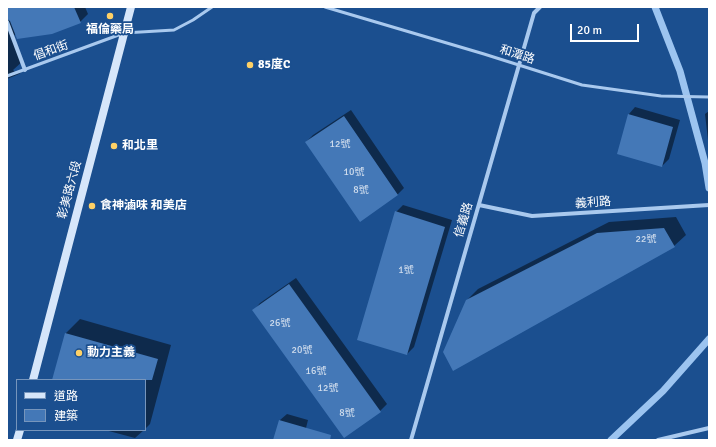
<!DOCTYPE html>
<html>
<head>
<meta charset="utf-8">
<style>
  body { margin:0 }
  #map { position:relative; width:716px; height:447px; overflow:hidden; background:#1b4f8f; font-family:Signika,"Noto Sans TC",sans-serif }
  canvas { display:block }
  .frame { position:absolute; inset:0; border:8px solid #fff; pointer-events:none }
  .legend { position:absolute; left:16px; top:379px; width:130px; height:52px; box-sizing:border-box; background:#1b4f8f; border:1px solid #7695bc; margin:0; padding:5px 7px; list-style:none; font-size:12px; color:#fff }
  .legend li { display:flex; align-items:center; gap:8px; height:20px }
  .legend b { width:20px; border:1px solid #7695bc }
  .scale { position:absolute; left:570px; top:24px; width:69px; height:18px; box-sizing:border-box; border:2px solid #fff; border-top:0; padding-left:5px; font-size:12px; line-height:14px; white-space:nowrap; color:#fff; -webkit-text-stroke:3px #1b4f8f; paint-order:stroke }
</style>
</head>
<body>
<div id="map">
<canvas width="716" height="447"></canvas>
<div class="frame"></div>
<ul class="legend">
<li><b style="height:5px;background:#d6e6fa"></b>道路</li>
<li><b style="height:11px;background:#4478b7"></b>建築</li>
</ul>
<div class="scale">20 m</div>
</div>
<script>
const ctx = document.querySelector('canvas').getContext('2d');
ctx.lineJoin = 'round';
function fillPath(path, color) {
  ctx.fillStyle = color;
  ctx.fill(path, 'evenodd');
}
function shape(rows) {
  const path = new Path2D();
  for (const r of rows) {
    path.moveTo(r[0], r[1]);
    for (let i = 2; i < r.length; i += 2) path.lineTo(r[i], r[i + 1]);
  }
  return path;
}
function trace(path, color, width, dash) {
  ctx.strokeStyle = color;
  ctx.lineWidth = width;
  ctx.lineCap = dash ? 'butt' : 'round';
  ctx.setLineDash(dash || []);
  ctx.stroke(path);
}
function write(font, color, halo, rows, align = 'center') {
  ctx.font = font + ' Signika,"Noto Sans TC",sans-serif';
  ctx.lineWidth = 3.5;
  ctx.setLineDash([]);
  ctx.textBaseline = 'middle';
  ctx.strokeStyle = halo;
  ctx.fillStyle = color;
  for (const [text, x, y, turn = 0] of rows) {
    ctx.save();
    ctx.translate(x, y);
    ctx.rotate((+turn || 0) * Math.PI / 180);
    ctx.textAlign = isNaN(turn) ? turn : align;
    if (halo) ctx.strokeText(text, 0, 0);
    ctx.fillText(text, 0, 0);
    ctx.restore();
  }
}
const shadow = shape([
  [7,7,85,7,88,14,80,22,16,33,14,36,23,61,13,70,15,72,25,69,19,74,7,79],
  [635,107,680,120,669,159,662,166,618,153,629,114],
  [351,110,404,188,397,195,306,142,313,135],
  [709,111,709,149,705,114],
  [403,205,452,220,414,347,407,354,396,212],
  [676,217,686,235,674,246,466,301,478,289,609,222],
  [296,278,387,404,380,411,254,310,260,303],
  [80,319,171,345,150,424,145,429,145,380,53,380,66,333],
  [287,414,308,420,303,440,275,440,280,420],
  [105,430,144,430,135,438]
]);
const stream = shape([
  [655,7,680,71,705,163,709,188],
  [611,440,663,391,709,339]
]);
const building = shape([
  [7,7,74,7,81,23,52,34,17,39,10,21,7,19],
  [628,114,673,127,662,167,617,154],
  [344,116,398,195,360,222,305,142],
  [395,211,445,227,407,355,357,340],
  [664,228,675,247,453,371,443,352,466,300,597,233],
  [289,284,381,412,344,438,252,310],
  [65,333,158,359,152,380,52,380],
  [279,420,331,435,330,440,273,440]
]);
const lane = shape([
  [325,7,484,54,582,85,661,96,709,97],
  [7,76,124,33,174,30,193,20,212,7]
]);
const street = shape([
  [7,22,25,70],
  [479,205,532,216,709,205],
  [411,440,534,13,540,7],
  [658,440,709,428]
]);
const secondary = shape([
  [33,380,131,7],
  [17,440,20,430]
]);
const markers = [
  [110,16,4,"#ffd166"],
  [250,65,4,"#ffd166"],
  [114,146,4,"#ffd166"],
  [92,206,4,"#ffd166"],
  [79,353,4,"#ffd166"]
];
const numberNames = [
  ["12號",340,144],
  ["10號",354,172],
  ["8號",361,190],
  ["22號",646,239],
  ["1號",406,270],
  ["26號",280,323],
  ["20號",302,350],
  ["16號",316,371],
  ["12號",328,388],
  ["8號",347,413]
];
const poiNames = [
  ["福倫藥局",110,30,"center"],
  ["85度C",258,65],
  ["和北里",122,146],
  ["食神滷味 和美店",100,206],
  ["動力主義",87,353]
];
const streetNames = [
  ["倡和街",51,51,-20],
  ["和潭路",517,55,18],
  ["彰美路六段",70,190,-75],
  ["義利路",593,203,-4],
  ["信義路",464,220,-73]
];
fillPath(shadow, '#0007');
trace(stream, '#9cc4f0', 7);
fillPath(building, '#4478b7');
trace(lane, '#a9c9ee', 3);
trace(street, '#a9c9ee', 4);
trace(secondary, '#d6e6fa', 8);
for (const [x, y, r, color] of markers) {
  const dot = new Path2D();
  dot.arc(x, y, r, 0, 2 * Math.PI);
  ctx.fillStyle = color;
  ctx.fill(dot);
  trace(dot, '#1b4f8f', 1.5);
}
write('10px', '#d0dded', null, numberNames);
write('bold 12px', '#fff', '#1b4f8f', poiNames, 'left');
write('12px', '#fff', '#1b4f8f', streetNames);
</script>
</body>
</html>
